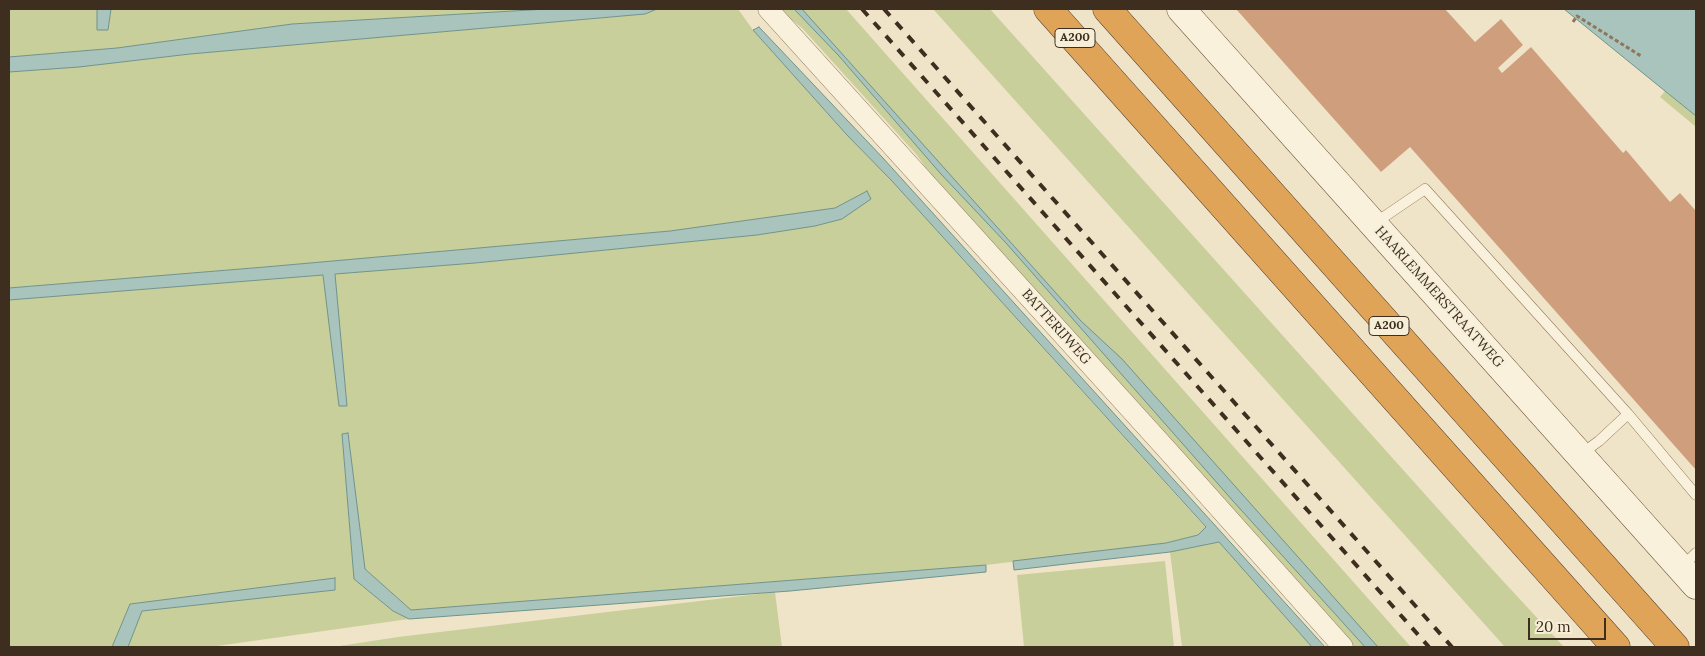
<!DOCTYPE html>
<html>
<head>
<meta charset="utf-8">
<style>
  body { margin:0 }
  #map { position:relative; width:1705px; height:656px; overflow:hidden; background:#f0e4c8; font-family:Lora,serif }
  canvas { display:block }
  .frame { position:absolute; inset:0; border:10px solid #3d2e20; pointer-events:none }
  .scale { position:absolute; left:1528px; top:618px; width:78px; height:22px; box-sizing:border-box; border:2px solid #3d2e20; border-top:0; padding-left:6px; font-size:15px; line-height:18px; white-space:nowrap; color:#3d2e20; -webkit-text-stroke:4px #f7eed8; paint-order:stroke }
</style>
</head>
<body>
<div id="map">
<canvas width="1705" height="656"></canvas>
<div class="frame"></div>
<div class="scale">20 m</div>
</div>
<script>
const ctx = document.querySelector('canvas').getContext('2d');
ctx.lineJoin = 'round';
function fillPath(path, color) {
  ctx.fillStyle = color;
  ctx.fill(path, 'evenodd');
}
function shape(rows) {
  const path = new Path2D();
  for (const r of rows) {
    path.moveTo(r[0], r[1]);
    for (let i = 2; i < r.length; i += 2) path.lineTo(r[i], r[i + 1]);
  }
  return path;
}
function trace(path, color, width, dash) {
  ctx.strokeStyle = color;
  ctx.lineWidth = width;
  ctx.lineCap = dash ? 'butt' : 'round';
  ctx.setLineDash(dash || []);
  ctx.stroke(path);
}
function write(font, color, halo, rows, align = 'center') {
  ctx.font = font + ' Lora,serif';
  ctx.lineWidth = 4;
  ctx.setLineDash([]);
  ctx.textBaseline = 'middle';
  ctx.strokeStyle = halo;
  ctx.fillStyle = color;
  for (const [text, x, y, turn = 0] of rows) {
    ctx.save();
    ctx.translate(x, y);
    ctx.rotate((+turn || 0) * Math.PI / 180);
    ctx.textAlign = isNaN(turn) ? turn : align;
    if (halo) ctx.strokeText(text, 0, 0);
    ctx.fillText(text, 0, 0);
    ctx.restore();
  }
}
const green = shape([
  [9,9,97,9,97,30,108,30,111,9,547,9,292,24,117,48,9,57],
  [657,9,738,9,753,30,847,135,892,181,1206,528,1198,535,1166,543,986,565,411,610,365,569,348,433,342,434,354,579,393,611,409,619,210,647,128,647,142,611,335,590,335,578,130,604,112,647,9,647,9,300,323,275,339,405,347,406,334,274,475,263,757,235,815,226,842,219,867,191,835,208,670,231,265,267,9,288,9,72,79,67,190,54,645,14],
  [779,9,846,9,1411,647,1352,647,944,193,916,154,803,29],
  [933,9,990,9,1492,569,1564,647,1505,647],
  [1665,91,1696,116,1696,127,1660,97],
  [1219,542,1312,647,1182,647,1170,552],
  [1165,561,1174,647,1024,647,1017,575],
  [775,592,782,647,333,647,398,637]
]);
const water = shape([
  [97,9,111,9,108,30,97,30,97,9],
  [547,9,657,9,645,14,190,54,79,67,9,72,9,57,117,48,292,24,547,9],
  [794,9,802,9,1081,321,1122,359,1378,647,1365,647,1233,501,1006,243,940,173,839,56,794,9],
  [1564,9,1696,9,1696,116,1665,91,1564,9],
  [759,27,883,158,1325,647,1312,647,1219,542,1170,552,1014,570,1013,561,1166,543,1198,535,1206,527,892,181,847,135,753,30,759,27],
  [867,191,871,199,842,219,815,226,757,235,475,263,335,274,347,406,339,406,323,275,9,300,9,288,265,267,670,231,835,208,867,191],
  [348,433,365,569,411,610,986,565,986,572,790,591,409,619,393,611,354,579,342,434,348,433],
  [335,578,335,590,142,611,128,647,112,647,130,604,335,578]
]);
const building = shape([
  [1236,9,1445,9,1475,42,1501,19,1523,45,1498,68,1502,73,1531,47,1623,153,1626,150,1670,202,1680,193,1696,211,1696,470,1410,147,1381,172]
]);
const path = shape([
  [1573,22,1577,16,1641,56]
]);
const service = shape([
  [1375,223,1425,189,1628,414,1696,495],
  [1581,454,1599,441,1628,414],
  [1681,568,1696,553]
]);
const minor = shape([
  [768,9,1169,452,1343,647]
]);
const secondary = shape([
  [1181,9,1696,585]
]);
const motorway = shape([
  [1048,9,1616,647],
  [1107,9,1675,647]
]);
const rail = shape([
  [862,9,1429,647],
  [884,9,1452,647]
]);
const shields = [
  [1075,38,40],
  [1389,326,40]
];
const shieldNames = [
  ["A200",1075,38],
  ["A200",1389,326]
];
const streetNames = [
  ["HAARLEMMERSTRAATWEG",1439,297,48],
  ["BATTERIJWEG",1056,327,48]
];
fillPath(green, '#c9cf9b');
fillPath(water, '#a9c4bc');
trace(water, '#6f938a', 1);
fillPath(building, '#cf9f7d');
trace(service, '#8d765c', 11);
trace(minor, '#8d765c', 21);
trace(secondary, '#6f573f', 29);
trace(motorway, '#5b4430', 29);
trace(path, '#8d765c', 3, [4, 2.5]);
trace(service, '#faf1dc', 10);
trace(minor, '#faf1dc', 20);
trace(secondary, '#faf1dc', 28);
trace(motorway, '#e0a458', 28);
trace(rail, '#3d2e20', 4, [9, 9]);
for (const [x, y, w] of shields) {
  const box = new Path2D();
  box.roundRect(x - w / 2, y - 9.5, w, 19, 4);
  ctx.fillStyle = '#f7eed8';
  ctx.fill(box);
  trace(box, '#3d2e20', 1);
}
write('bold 12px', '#3d2e20', null, shieldNames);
write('14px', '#3d2e20', '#f7eed8', streetNames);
</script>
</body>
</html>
